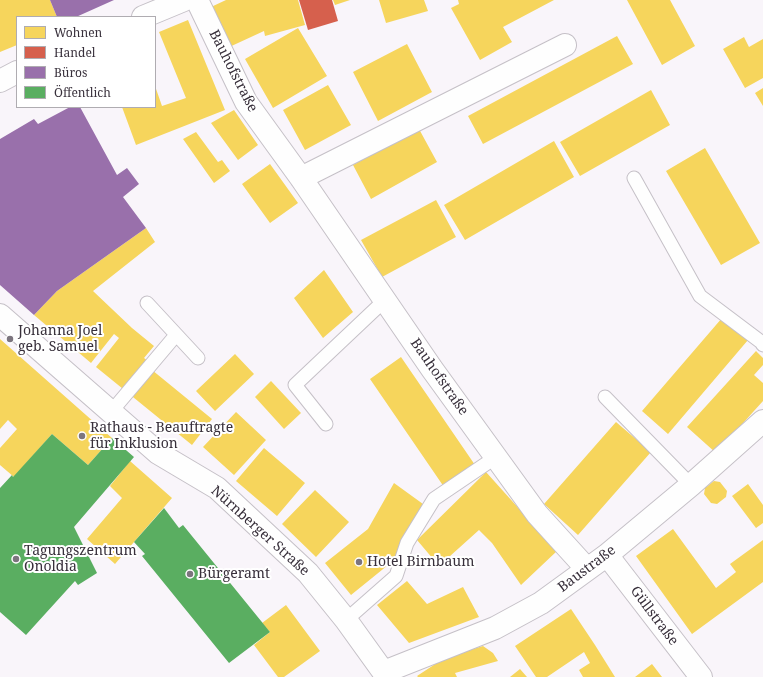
<!DOCTYPE html>
<html>
<head>
<meta charset="utf-8">
<style>
  body { margin:0 }
  #map { position:relative; width:763px; height:677px; overflow:hidden; background:#f9f5fa; font-family:"Noto Serif",serif }
  canvas { display:block }
  .legend { position:absolute; left:16px; top:16px; width:140px; height:92px; box-sizing:border-box; background:#fff; border:1px solid #afacb1; margin:0; padding:5px 7px; list-style:none; font-size:12px; color:#38303b }
  .legend li { display:flex; align-items:center; gap:8px; height:20px }
  .legend b { width:20px; border:1px solid #afacb1 }
</style>
</head>
<body>
<div id="map">
<canvas width="763" height="677"></canvas>
<ul class="legend">
<li><b style="height:11px;background:#f6d55c"></b>Wohnen</li>
<li><b style="height:11px;background:#d6604d"></b>Handel</li>
<li><b style="height:11px;background:#9970ab"></b>Büros</li>
<li><b style="height:11px;background:#5aae61"></b>Öffentlich</li>
</ul>
</div>
<script>
const ctx = document.querySelector('canvas').getContext('2d');
ctx.lineJoin = 'round';
function fillPath(path, color) {
  ctx.fillStyle = color;
  ctx.fill(path, 'evenodd');
}
function shape(rows) {
  const path = new Path2D();
  for (const r of rows) {
    path.moveTo(r[0], r[1]);
    for (let i = 2; i < r.length; i += 2) path.lineTo(r[i], r[i + 1]);
  }
  return path;
}
function trace(path, color, width, dash) {
  ctx.strokeStyle = color;
  ctx.lineWidth = width;
  ctx.lineCap = dash ? 'butt' : 'round';
  ctx.setLineDash(dash || []);
  ctx.stroke(path);
}
function write(font, color, halo, rows, align = 'center') {
  ctx.font = font + ' "Noto Serif",serif';
  ctx.lineWidth = 4;
  ctx.setLineDash([]);
  ctx.textBaseline = 'middle';
  ctx.strokeStyle = halo;
  ctx.fillStyle = color;
  for (const [text, x, y, turn = 0] of rows) {
    ctx.save();
    ctx.translate(x, y);
    ctx.rotate((+turn || 0) * Math.PI / 180);
    ctx.textAlign = isNaN(turn) ? turn : align;
    if (halo) ctx.strokeText(text, 0, 0);
    ctx.fillText(text, 0, 0);
    ctx.restore();
  }
}
const homes = shape([
  [0,0,50,0,57,17,17,17,17,45,0,52],
  [226,0,298,0,305,25,265,36,264,31,225,49,211,7],
  [333,0,350,0,335,5],
  [379,0,424,0,428,11,386,23],
  [458,0,554,0,503,27,512,42,480,60,451,8,459,4],
  [627,0,670,0,695,46,662,65],
  [188,20,225,110,136,145,122,107,155,107,155,86,162,106,186,98,159,32],
  [298,28,327,76,273,108,245,59],
  [617,36,633,64,483,144,468,116],
  [744,37,749,47,763,39,763,78,745,88,723,49],
  [407,44,432,92,378,121,353,72],
  [328,85,351,125,305,150,283,110],
  [763,88,763,106,755,93],
  [651,90,670,125,580,176,560,142],
  [234,110,258,145,238,160,211,123],
  [419,129,437,162,371,199,353,165],
  [196,132,218,162,222,160,230,171,214,183,183,139],
  [554,141,574,177,465,240,444,205],
  [705,148,760,243,721,265,666,171],
  [270,164,298,203,270,223,242,184],
  [436,200,456,237,382,277,361,240],
  [146,228,155,242,93,291,132,328,154,346,144,358,148,361,152,370,212,419,192,445,96,367,119,338,114,334,91,363,34,315,57,291],
  [324,270,353,312,323,338,294,298],
  [722,318,748,340,668,434,642,411],
  [0,339,112,438,88,465,52,434,14,477,0,465,0,448,17,429,8,420,0,429],
  [756,351,763,358,763,365,754,375,763,383,763,401,716,453,687,427],
  [235,354,254,374,215,411,196,391],
  [401,357,475,465,444,487,370,379],
  [271,381,301,413,284,429,255,397],
  [236,412,266,440,234,475,203,447],
  [616,422,651,452,578,535,544,504],
  [264,448,305,483,277,516,236,481],
  [130,461,172,498,115,564,87,539,122,498,110,486],
  [486,472,557,551,521,585,492,543,479,530,439,566,417,540],
  [714,481,720,482,727,491,726,497,717,504,711,503,704,494,705,488],
  [394,483,423,504,393,561,351,595,325,563,368,529],
  [748,484,763,505,763,523,756,528,732,496],
  [315,490,349,522,316,557,282,524],
  [673,529,716,588,736,572,730,564,763,540,763,582,692,634,636,556],
  [407,581,427,604,463,587,479,617,409,643,377,605],
  [286,605,320,651,284,677,278,677,254,645,270,632,262,623],
  [571,609,595,645,615,677,583,677,579,670,590,663,584,652,547,677,536,677,515,646],
  [483,646,493,653,498,661,455,673,457,677,418,677,417,676,446,657],
  [652,664,662,677,635,677],
  [520,669,527,677,510,677]
]);
const shops = shape([
  [299,0,332,0,338,21,308,30]
]);
const offices = shape([
  [50,0,114,0,76,17,57,17],
  [70,107,80,107,117,175,127,168,139,184,123,197,146,228,57,291,34,315,0,285,0,139,34,119,38,124]
]);
const public = shape([
  [52,434,88,465,112,438,134,457,74,527,97,573,78,585,75,581,26,635,0,612,0,488,12,475,13,477],
  [164,508,179,528,183,525,270,632,229,663,142,556,145,554,134,542]
]);
const lane = shape([
  [634,178,700,296,761,342,763,345],
  [147,303,198,358],
  [605,397,691,485],
  [111,412,176,335],
  [326,424,295,385,385,300],
  [346,620,396,576,407,543,434,499,496,457]
]);
const street = shape([
  [197,0,246,102,301,178,432,369,537,514,587,569],
  [301,178,565,45],
  [0,315,158,453,217,488,308,573,346,620,387,677],
  [607,555,701,677],
  [384,672,495,628,541,603,607,555,691,485,763,421]
]);
const secondary = shape([
  [143,17,184,0],
  [0,81,17,72]
]);
const markers = [
  [10,339,4,"#7c757e"],
  [82,436,4,"#7c757e"],
  [16,559,4,"#7c757e"],
  [359,562,4,"#7c757e"],
  [190,574,4,"#7c757e"]
];
const streetNames = [
  ["Bauhofstraße",233,71,63],
  ["Bauhofstraße",439,377,55],
  ["Nürnberger Straße",260,531,42],
  ["Baustraße",587,569,-37],
  ["Güllstraße",654,616,53]
];
const poiNames = [
  ["Johanna Joel",18,331],
  ["geb. Samuel",18,347],
  ["Rathaus - Beauftragte",90,428],
  ["für Inklusion",90,444],
  ["Tagungszentrum",24,551],
  ["Onoldia",24,567],
  ["Hotel Birnbaum",367,562],
  ["Bürgeramt",198,574]
];
fillPath(homes, '#f6d55c');
fillPath(shops, '#d6604d');
fillPath(offices, '#9970ab');
fillPath(public, '#5aae61');
trace(lane, '#c5c0c7', 15);
trace(street, '#c5c0c7', 24);
trace(secondary, '#c5c0c7', 24);
trace(lane, '#fefefe', 13);
trace(street, '#fefefe', 22);
trace(secondary, '#fefefe', 22);
for (const [x, y, r, color] of markers) {
  const dot = new Path2D();
  dot.arc(x, y, r, 0, 2 * Math.PI);
  ctx.fillStyle = color;
  ctx.fill(dot);
  trace(dot, '#fff', 1.5);
}
write('14px', '#38303b', '#fff', streetNames);
write('14px', '#38303b', '#fff', poiNames, 'left');
</script>
</body>
</html>
